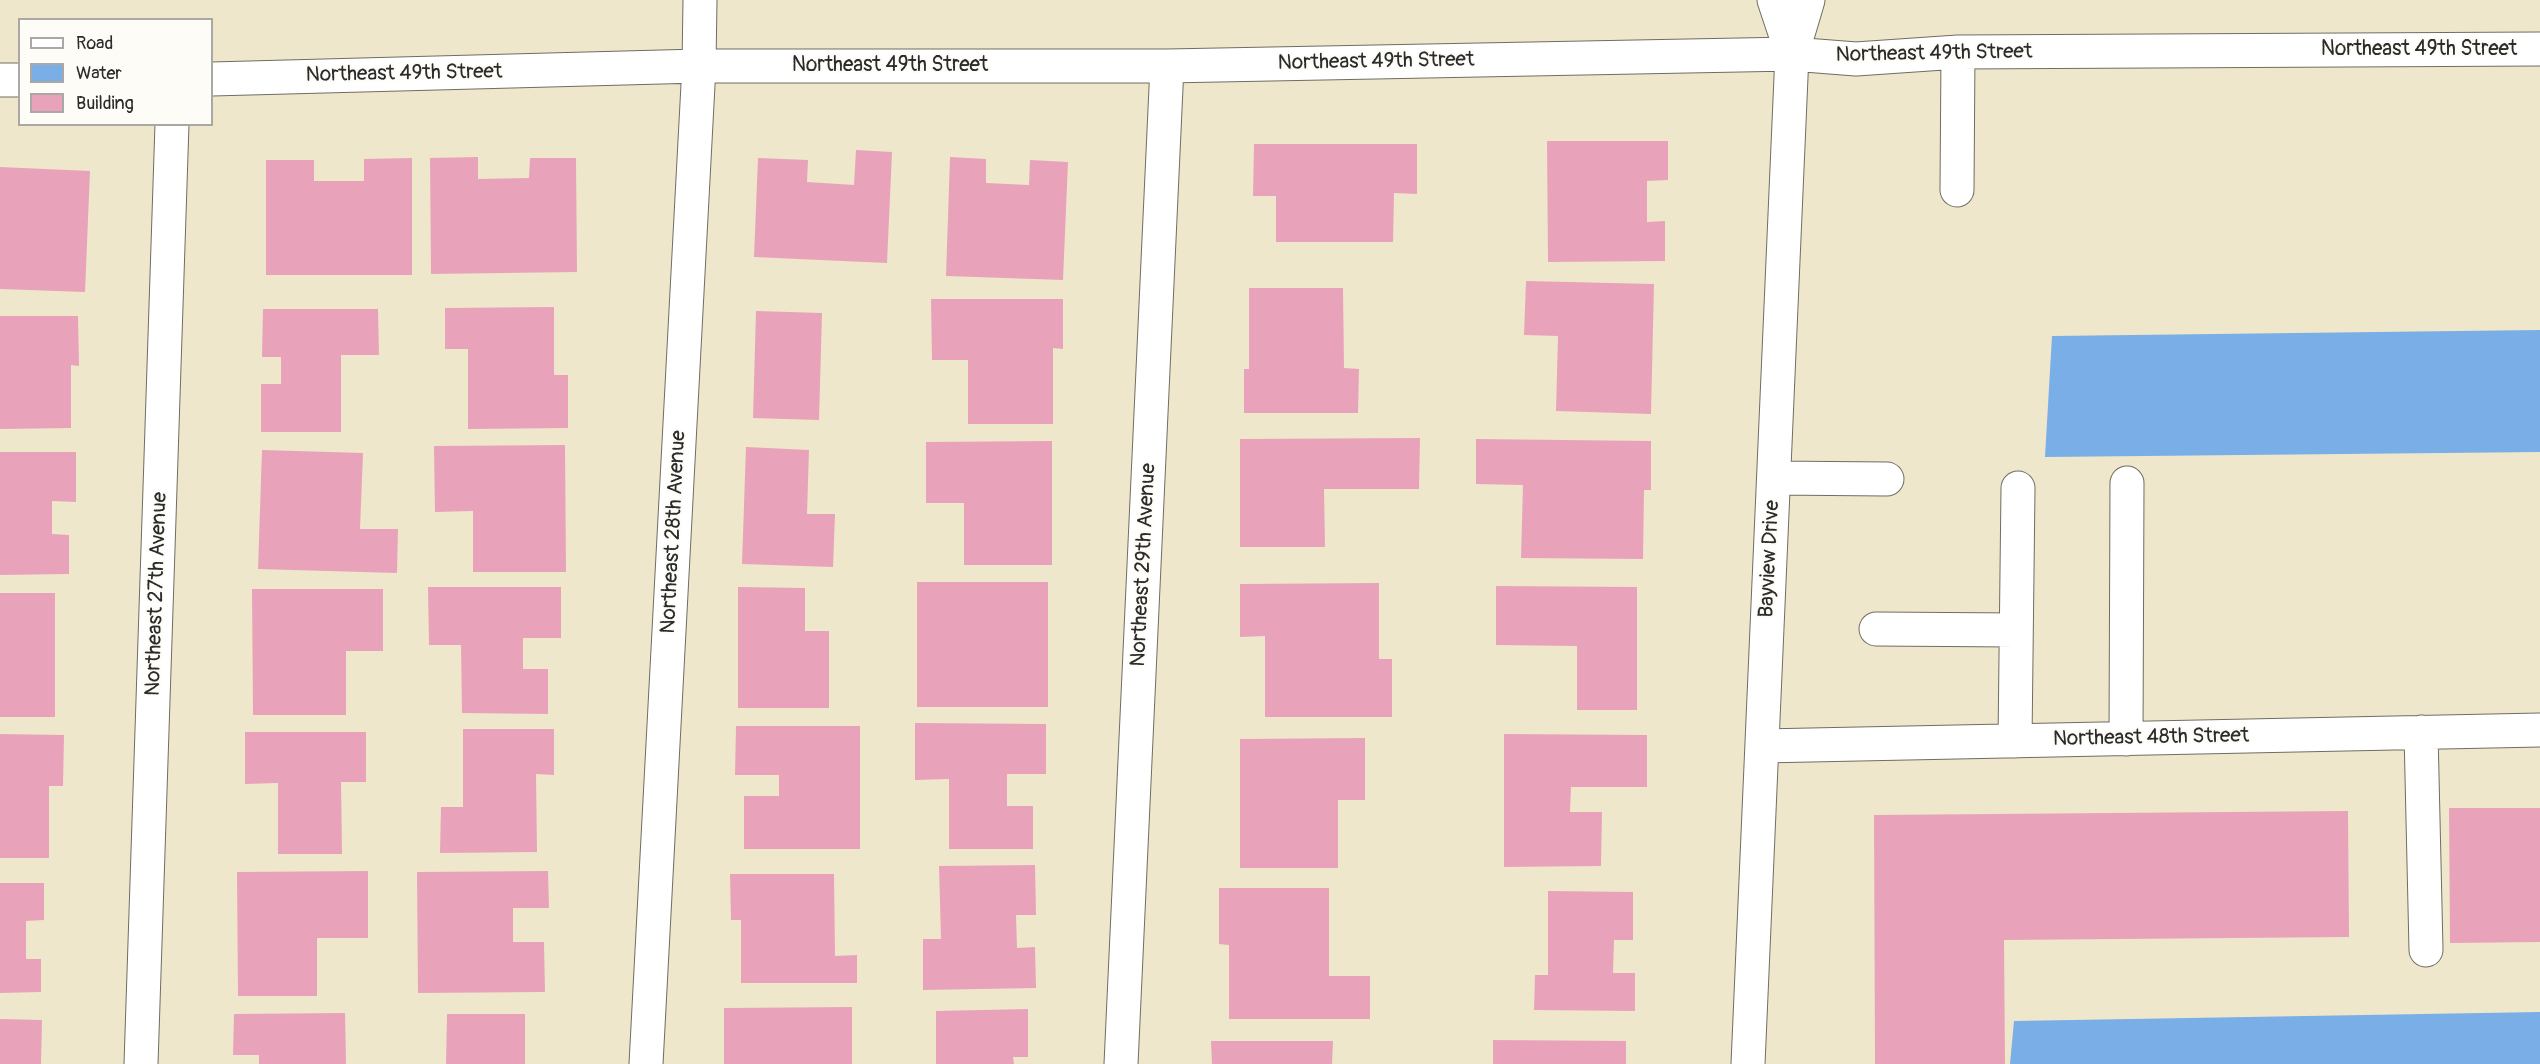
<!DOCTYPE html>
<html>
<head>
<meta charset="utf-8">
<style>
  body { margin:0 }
  #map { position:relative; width:2540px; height:1064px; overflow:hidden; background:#eee7cb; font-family:Pangolin,sans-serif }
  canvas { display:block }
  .legend { position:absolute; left:18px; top:18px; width:195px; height:108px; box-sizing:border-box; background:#fdfcf7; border:2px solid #a9a8a5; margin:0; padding:8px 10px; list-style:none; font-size:18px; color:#2b2b2b }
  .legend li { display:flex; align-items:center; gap:12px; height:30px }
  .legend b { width:30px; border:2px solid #a9a8a5 }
</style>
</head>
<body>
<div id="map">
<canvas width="2540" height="1064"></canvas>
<ul class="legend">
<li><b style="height:8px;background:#fff"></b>Road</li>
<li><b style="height:16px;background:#79aee7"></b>Water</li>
<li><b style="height:16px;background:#e8a3bb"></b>Building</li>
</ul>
</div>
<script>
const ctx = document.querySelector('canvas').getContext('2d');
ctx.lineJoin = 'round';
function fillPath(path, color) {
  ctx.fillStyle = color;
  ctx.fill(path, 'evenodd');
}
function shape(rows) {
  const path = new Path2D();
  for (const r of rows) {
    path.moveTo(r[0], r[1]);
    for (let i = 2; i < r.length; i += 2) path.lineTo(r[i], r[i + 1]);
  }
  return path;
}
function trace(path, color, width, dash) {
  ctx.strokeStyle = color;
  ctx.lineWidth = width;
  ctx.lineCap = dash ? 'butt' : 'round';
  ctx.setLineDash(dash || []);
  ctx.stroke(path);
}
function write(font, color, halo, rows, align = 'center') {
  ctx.font = font + ' Pangolin,sans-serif';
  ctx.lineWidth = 4.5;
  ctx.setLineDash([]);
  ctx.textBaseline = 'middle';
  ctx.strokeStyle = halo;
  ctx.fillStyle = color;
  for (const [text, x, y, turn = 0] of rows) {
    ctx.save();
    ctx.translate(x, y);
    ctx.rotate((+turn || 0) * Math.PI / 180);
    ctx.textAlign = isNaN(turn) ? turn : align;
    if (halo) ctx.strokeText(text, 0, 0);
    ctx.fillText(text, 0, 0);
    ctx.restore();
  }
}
const water = shape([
  [2540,330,2540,452,2045,457,2052,336],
  [2540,1012,2540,1064,2010,1064,2014,1021]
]);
const building = shape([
  [1547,141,1668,141,1668,180,1647,181,1647,222,1665,221,1665,261,1548,262],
  [1254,144,1417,144,1417,194,1394,193,1393,242,1276,242,1276,196,1253,196],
  [856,150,892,152,887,263,754,257,758,158,808,160,807,182,854,185],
  [478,157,478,179,529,178,530,158,576,158,577,272,431,274,430,158],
  [950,157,986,159,986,183,1029,185,1030,160,1068,162,1063,280,946,276],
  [412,158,412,275,266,275,266,160,314,160,314,181,364,181,364,159],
  [0,167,90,171,85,292,0,289],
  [1526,281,1654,284,1651,414,1556,411,1558,336,1524,335],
  [1249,288,1343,288,1344,368,1359,369,1358,413,1244,413,1244,369,1249,369],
  [931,299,1063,299,1063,349,1053,348,1053,424,968,424,968,360,932,360],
  [554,307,554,375,568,375,568,428,468,429,468,349,445,349,445,308],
  [263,309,378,309,379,355,341,355,341,432,261,432,261,384,281,384,281,357,262,357],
  [756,311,822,313,819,420,753,418],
  [0,316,78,316,79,366,71,365,71,428,0,429],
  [1420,438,1419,489,1324,489,1325,547,1240,547,1240,439],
  [1476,439,1651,441,1651,490,1644,490,1643,559,1521,558,1523,485,1476,484],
  [1052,441,1052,565,964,565,964,503,926,503,926,442],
  [565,445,566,572,473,572,473,511,435,512,434,446],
  [746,447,809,450,807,514,835,514,833,567,742,564],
  [262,450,363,453,360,529,398,529,397,573,258,569],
  [0,452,76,452,76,502,52,501,52,534,69,535,69,574,0,575],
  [917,582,1048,582,1048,707,917,707],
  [1379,583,1379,659,1392,659,1392,717,1265,717,1265,636,1240,637,1240,584],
  [1496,586,1637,587,1637,710,1577,710,1577,646,1496,645],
  [428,587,561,587,561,638,523,638,523,669,548,669,548,714,462,713,461,645,429,645],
  [738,587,805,588,805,631,829,631,829,708,738,708],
  [252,589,383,589,383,651,346,651,346,715,253,715],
  [0,593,55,593,55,717,0,717],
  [915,723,1046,724,1046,774,1007,774,1007,806,1033,806,1033,849,949,849,949,779,915,780],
  [736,726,860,726,860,849,744,849,744,796,779,796,779,775,735,775],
  [463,729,554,729,554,775,536,774,537,852,440,853,441,807,463,807],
  [245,732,366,732,366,782,341,782,342,854,278,854,278,783,245,784],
  [0,734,64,735,63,786,49,786,49,858,0,858],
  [1504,734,1647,735,1647,787,1571,787,1570,812,1602,812,1601,866,1504,867],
  [1365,738,1365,800,1338,800,1338,868,1240,868,1240,739],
  [2449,808,2540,808,2540,942,2450,943],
  [2348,811,2349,937,2004,940,2005,1064,1875,1064,1874,815],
  [1035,865,1036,915,1016,915,1017,948,1035,947,1036,988,923,990,923,939,941,939,939,866],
  [368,871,368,938,317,938,317,996,238,996,237,872],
  [548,871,549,908,513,908,513,942,544,942,545,992,418,993,417,872],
  [730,874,834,874,835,956,857,955,857,983,741,983,741,920,731,920],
  [0,883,44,883,44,920,26,921,26,959,41,959,41,992,0,993],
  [1219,888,1329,888,1329,976,1370,976,1370,1019,1229,1019,1229,945,1219,944],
  [1548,891,1633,892,1633,940,1614,940,1613,973,1635,973,1635,1011,1534,1010,1535,975,1548,975],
  [852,1007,852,1064,724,1064,724,1008],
  [1028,1009,1028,1057,1013,1057,1014,1064,936,1064,936,1011],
  [345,1013,346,1064,259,1064,259,1055,233,1055,234,1014],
  [447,1014,525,1014,525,1064,446,1064],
  [0,1019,42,1020,41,1064,0,1064],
  [1493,1040,1626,1041,1626,1064,1493,1064],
  [1211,1041,1333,1041,1332,1064,1212,1064]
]);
const minor = shape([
  [1774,0,1792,54],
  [212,79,699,66,1167,66,1792,54,1856,59,1958,52,2540,49],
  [0,80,20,80],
  [1957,190,1958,52],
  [1774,478,1887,479],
  [1876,629,2016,630],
  [2421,732,2426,950],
  [2126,739,2127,483],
  [2015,741,2018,488],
  [1762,746,2540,730],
  [141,1064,172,124],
  [646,1064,699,66,700,0],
  [1121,1064,1167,66],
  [1748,1064,1792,54,1808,0]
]);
const streetNames = [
  ["Northeast 49th Street",2419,50],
  ["Northeast 49th Street",1934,54,-1],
  ["Northeast 49th Street",1376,62,-1],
  ["Northeast 49th Street",890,66],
  ["Northeast 49th Street",404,74,-1],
  ["Northeast 28th Avenue",674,532,-87],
  ["Bayview Drive",1770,559,-87],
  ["Northeast 29th Avenue",1144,565,-87],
  ["Northeast 27th Avenue",157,594,-88],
  ["Northeast 48th Street",2151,738,-1]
];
fillPath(water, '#79aee7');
fillPath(building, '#e8a3bb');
trace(minor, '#6f6d63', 35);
trace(minor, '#fff', 33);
write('21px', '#2b2b2b', '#fdfcf7', streetNames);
</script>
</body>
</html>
